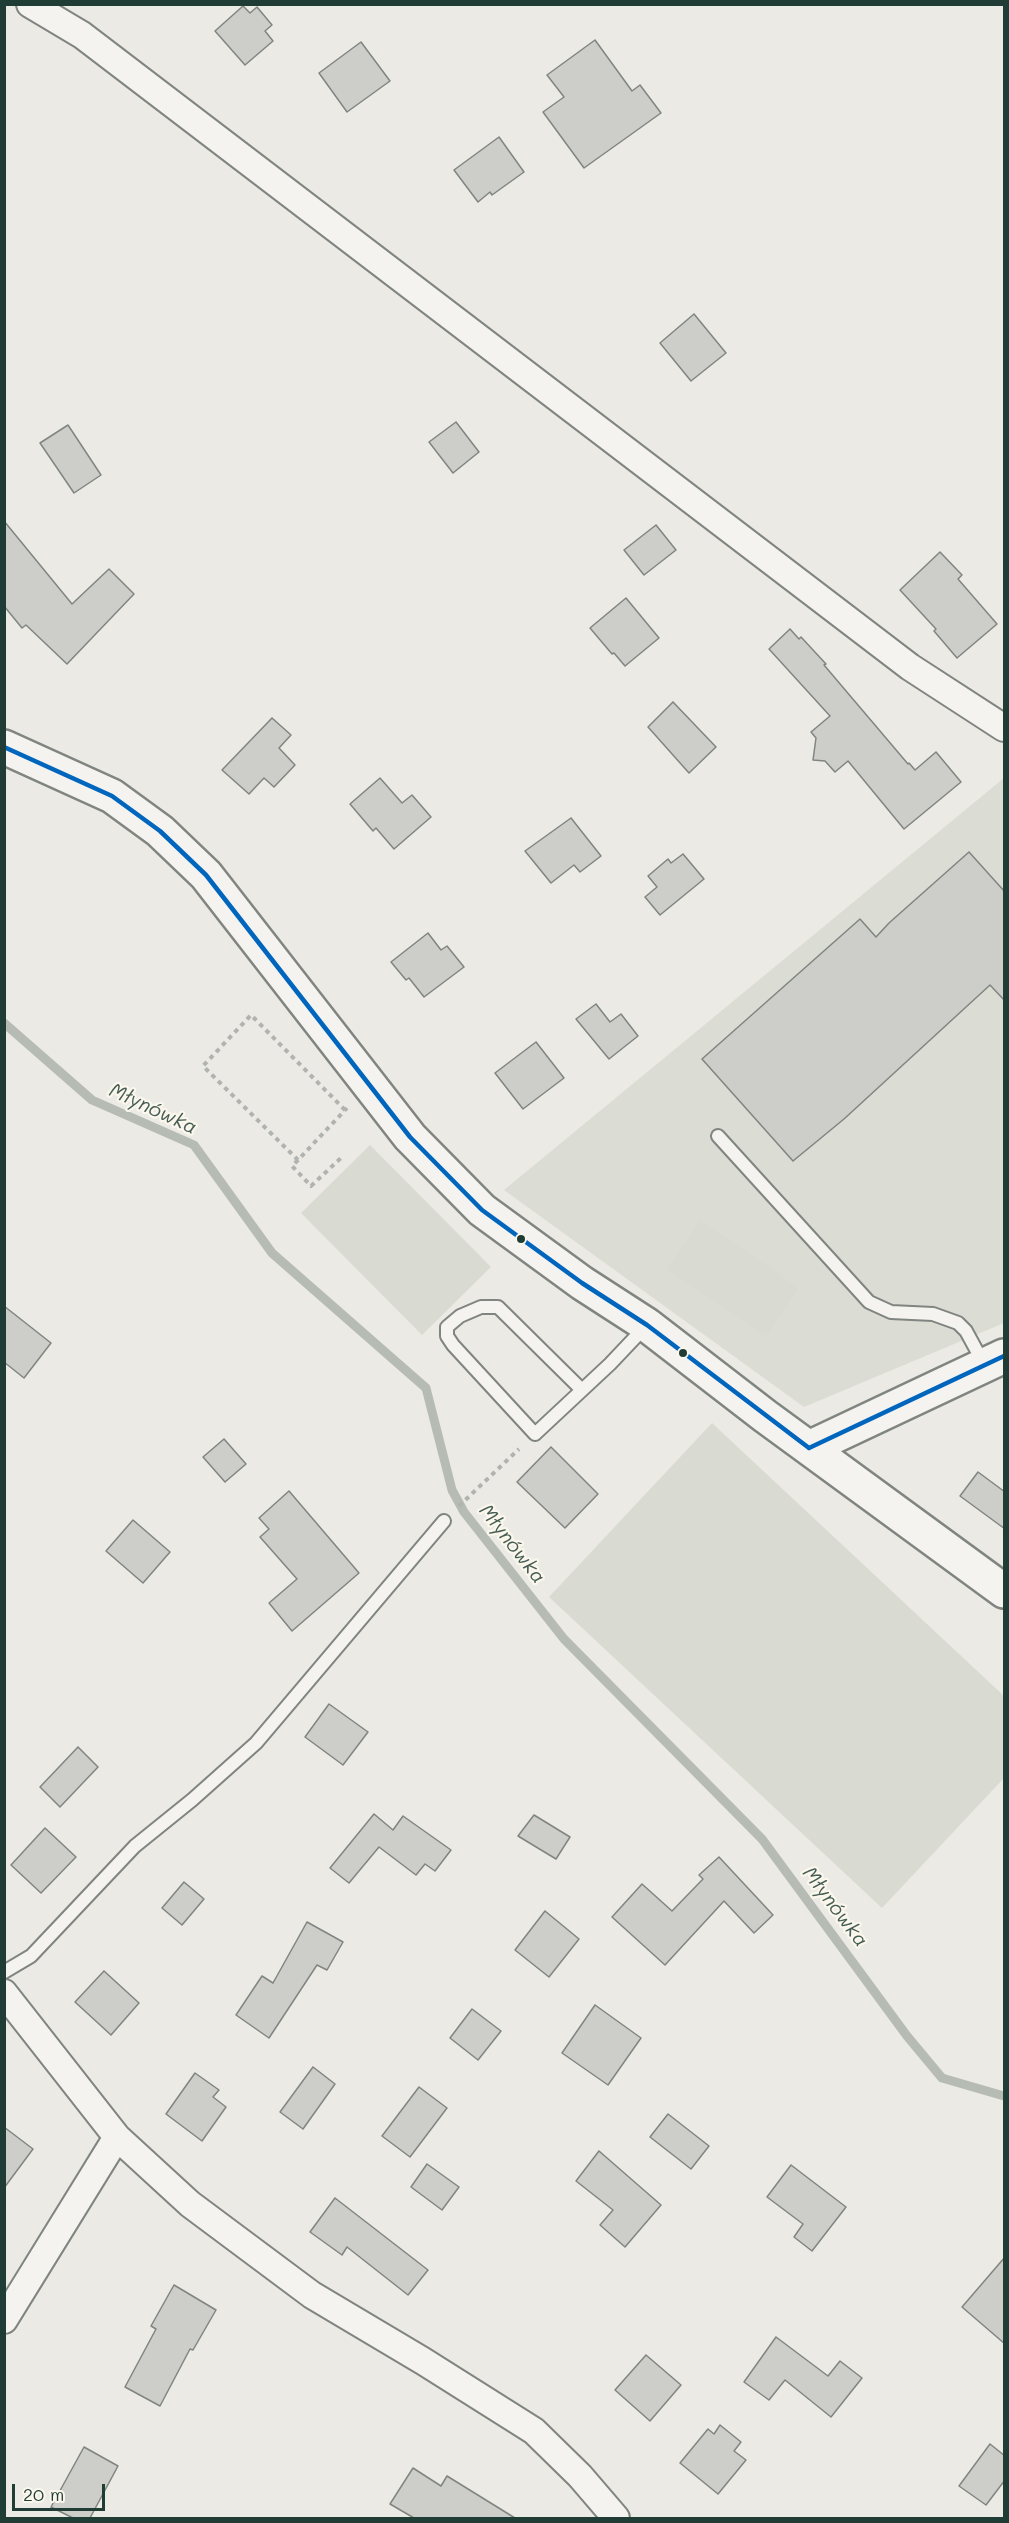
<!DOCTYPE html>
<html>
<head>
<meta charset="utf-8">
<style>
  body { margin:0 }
  #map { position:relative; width:1009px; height:2523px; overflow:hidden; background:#ebeae4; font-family:Mali,sans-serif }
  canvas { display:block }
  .frame { position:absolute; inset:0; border:6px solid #1f3d34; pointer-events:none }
  .scale { position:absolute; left:12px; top:2484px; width:93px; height:27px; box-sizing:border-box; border:3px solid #1f3d34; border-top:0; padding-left:8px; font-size:18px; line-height:21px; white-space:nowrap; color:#1f3d34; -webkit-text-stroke:4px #fbf7ec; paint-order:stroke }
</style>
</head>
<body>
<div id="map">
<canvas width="1009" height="2523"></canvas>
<div class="frame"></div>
<div class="scale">20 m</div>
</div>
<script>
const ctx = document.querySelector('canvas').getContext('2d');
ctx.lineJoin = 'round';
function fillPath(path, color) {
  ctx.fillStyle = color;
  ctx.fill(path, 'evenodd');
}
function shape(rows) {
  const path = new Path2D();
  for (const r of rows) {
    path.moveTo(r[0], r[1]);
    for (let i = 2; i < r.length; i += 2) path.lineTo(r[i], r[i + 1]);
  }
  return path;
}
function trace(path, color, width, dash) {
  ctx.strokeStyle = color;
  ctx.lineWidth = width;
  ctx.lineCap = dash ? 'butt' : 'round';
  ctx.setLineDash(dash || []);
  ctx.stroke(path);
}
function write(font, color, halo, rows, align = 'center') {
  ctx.font = font + ' Mali,sans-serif';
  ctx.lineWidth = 4.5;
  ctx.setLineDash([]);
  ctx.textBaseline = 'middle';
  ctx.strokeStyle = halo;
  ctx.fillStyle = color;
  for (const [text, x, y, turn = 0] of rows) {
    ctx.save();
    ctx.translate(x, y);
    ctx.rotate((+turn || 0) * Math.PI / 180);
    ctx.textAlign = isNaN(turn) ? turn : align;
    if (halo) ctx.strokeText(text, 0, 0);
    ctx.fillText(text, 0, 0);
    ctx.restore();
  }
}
const built = shape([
  [1004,778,1004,1323,804,1407,504,1190]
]);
const green = shape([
  [370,1145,491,1267,422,1335,301,1213],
  [700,1220,799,1288,766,1337,667,1269],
  [712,1423,1004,1696,1004,1778,882,1908,549,1597]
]);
const stream = shape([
  [4,1023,92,1100,194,1145,272,1253,426,1388,452,1490,464,1512,564,1639,762,1839,907,2036,942,2078,1004,2096]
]);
const building = shape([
  [243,6,250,13,257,7,272,25,265,31,273,41,245,65,215,31,243,6],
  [595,40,632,91,640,85,661,113,584,168,543,112,564,97,547,75,595,40],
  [361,42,390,81,347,112,319,73,361,42],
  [499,137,524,172,492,195,490,192,478,202,454,170,499,137],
  [694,314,726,353,691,381,660,343,694,314],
  [456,422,479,452,453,473,429,442,456,422],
  [68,425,101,475,74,493,40,443,68,425],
  [4,521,72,604,109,569,134,594,67,664,26,625,22,628,4,606,4,521],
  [656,525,676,550,644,575,624,550,656,525],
  [940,552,962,575,958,579,997,624,957,658,934,631,936,629,900,590,940,552],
  [626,598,659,638,625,666,614,653,612,654,590,628,626,598],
  [790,629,799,639,801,637,826,664,824,665,908,764,909,763,915,770,936,752,961,782,904,829,848,761,835,772,825,761,813,760,816,738,811,732,830,716,769,649,790,629],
  [673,702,716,747,689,773,648,727,673,702],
  [272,718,291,735,279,748,295,765,274,787,264,778,249,794,222,770,272,718],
  [380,778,402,803,412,795,431,817,394,849,376,828,373,831,350,804,380,778],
  [571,818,601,856,580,872,574,865,551,883,525,851,571,818],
  [969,852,1005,892,1005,1001,990,985,844,1119,793,1161,702,1059,860,919,876,937,889,923,969,852],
  [683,854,704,879,660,915,645,897,657,887,648,876,668,859,671,863,683,854],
  [428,933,441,950,447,946,464,967,424,997,409,978,406,980,391,962,428,933],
  [596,1004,610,1022,621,1014,638,1036,609,1059,576,1019,596,1004],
  [536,1042,564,1078,523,1109,495,1073,536,1042],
  [4,1306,51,1343,24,1378,4,1362,4,1306],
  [224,1439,246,1464,225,1482,203,1457,224,1439],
  [551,1447,598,1494,565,1528,517,1482,551,1447],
  [978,1472,1005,1492,1005,1529,960,1496,978,1472],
  [289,1491,359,1573,292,1631,269,1603,297,1579,260,1537,269,1529,259,1518,289,1491],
  [133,1520,170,1552,143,1583,106,1551,133,1520],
  [329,1704,368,1732,343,1765,305,1737,329,1704],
  [78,1747,98,1767,60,1807,40,1787,78,1747],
  [374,1814,393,1830,403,1816,451,1850,435,1871,425,1864,416,1875,379,1847,349,1883,330,1868,374,1814],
  [534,1815,570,1837,556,1859,518,1836,534,1815],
  [45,1828,76,1857,41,1893,11,1865,45,1828],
  [719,1857,773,1915,754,1933,724,1901,665,1965,612,1917,642,1884,672,1911,703,1879,699,1875,719,1857],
  [184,1882,204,1899,182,1925,162,1908,184,1882],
  [545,1911,579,1939,549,1977,515,1950,545,1911],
  [307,1922,343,1942,327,1970,317,1965,269,2038,236,2015,262,1976,273,1983,307,1922],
  [104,1971,139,2003,111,2035,75,2002,104,1971],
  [595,2005,641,2038,608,2085,562,2053,595,2005],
  [472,2009,501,2031,478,2060,450,2038,472,2009],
  [313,2067,335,2084,303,2129,280,2112,313,2067],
  [195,2073,219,2090,213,2097,226,2107,202,2141,166,2114,195,2073],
  [419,2087,447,2108,410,2157,382,2136,419,2087],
  [668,2114,709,2146,691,2169,650,2137,668,2114],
  [4,2127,33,2149,4,2188,4,2127],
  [599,2151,661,2205,625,2247,600,2225,613,2210,576,2181,599,2151],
  [427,2164,459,2187,442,2210,411,2187,427,2164],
  [791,2165,846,2207,812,2251,794,2237,803,2224,767,2197,791,2165],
  [335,2198,428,2270,408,2295,347,2247,342,2255,310,2232,335,2198],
  [1005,2257,1005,2344,962,2307,1005,2257],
  [174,2285,216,2310,193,2350,190,2349,160,2406,125,2387,156,2329,151,2326,174,2285],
  [776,2337,828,2376,840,2361,862,2378,831,2417,785,2380,769,2400,744,2382,776,2337],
  [646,2355,681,2385,650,2421,615,2390,646,2355],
  [720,2425,741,2442,734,2451,746,2460,718,2494,680,2463,708,2429,714,2434,720,2425],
  [990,2444,1005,2456,1005,2480,986,2505,959,2486,990,2444],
  [84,2447,118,2466,90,2518,73,2518,51,2507,84,2447],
  [413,2468,441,2486,447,2476,515,2518,414,2518,390,2504,413,2468]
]);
const path = shape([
  [345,1110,251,1015,203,1066,298,1160,347,1108],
  [298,1160,292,1166,311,1186,342,1157],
  [459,1506,519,1449]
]);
const lane = shape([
  [718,1136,869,1302,891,1312,933,1314,958,1323,966,1331,984,1364],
  [582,1390,498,1307,481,1307,460,1316,447,1327,447,1336,453,1345,535,1434,610,1364,646,1326],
  [4,1972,31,1956,135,1846,192,1800,256,1743,444,1521]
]);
const street = shape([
  [30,4,82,35,910,667,1004,728],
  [4,1993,117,2137,190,2204,312,2295,423,2361,534,2431,580,2476,616,2518],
  [4,2320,117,2137]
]);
const secondary = shape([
  [4,747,112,796,160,831,206,875,410,1137,482,1210,582,1283,647,1325,765,1416,1004,1591],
  [809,1448,1004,1356]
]);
const bus1 = shape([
  [4,747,112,796,160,831,206,875,410,1137,482,1210,582,1283,647,1325,809,1448],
  [809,1448,1004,1356]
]);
const markers = [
  [521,1239,5,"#1f3d34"],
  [683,1353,5,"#1f3d34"]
];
const waterNames = [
  ["Młynówka",153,1109,25],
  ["Młynówka",512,1544,52],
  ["Młynówka",835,1907,53]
];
fillPath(built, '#dbdcd3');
fillPath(green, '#d9dbd2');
trace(stream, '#b6bcb4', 9);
fillPath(building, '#cdceca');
trace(building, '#808581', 1.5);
trace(lane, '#808581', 16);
trace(street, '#808581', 30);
trace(secondary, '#808581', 38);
trace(path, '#b0b3af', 4, [4.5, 4.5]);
trace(lane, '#f4f3ef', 12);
trace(street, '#f4f3ef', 26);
trace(secondary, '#f4f3ef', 33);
trace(bus1, '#0065bd', 4.5);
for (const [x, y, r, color] of markers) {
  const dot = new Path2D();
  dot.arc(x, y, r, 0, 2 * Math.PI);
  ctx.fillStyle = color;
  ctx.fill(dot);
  trace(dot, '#fbf7ec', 2);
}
write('italic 20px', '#455d54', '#fbf7ec', waterNames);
</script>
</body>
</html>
